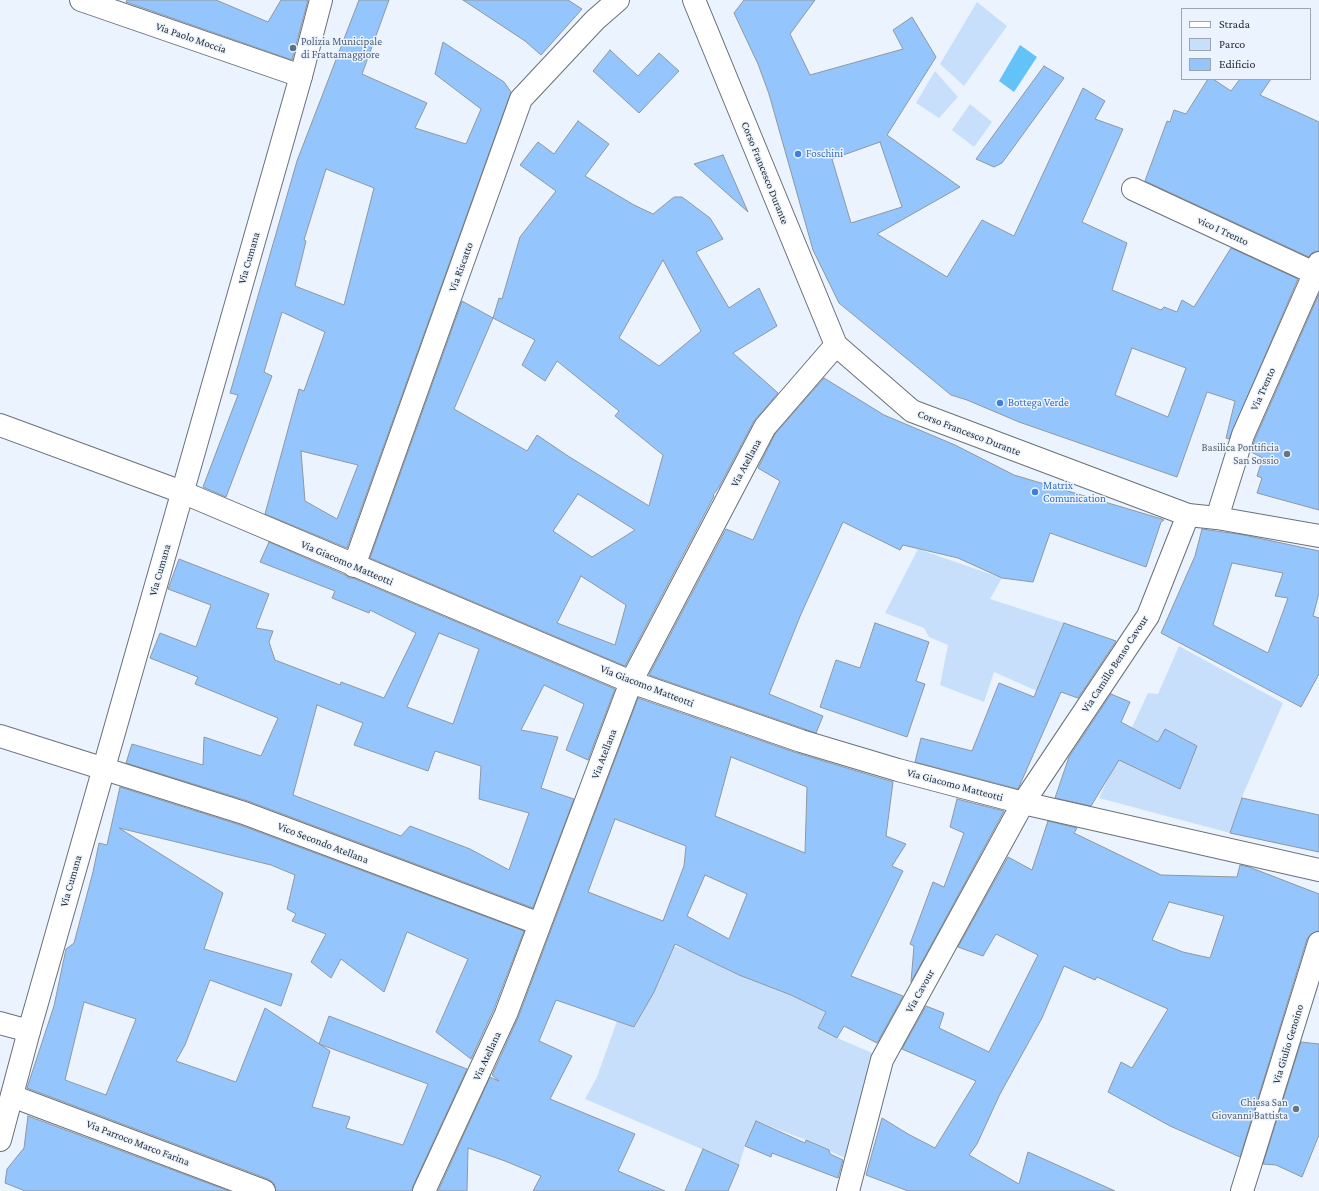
<!DOCTYPE html>
<html>
<head>
<meta charset="utf-8">
<style>
  body { margin:0 }
  #map { position:relative; width:1319px; height:1191px; overflow:hidden; background:#ebf4fe; font-family:"Crimson Pro",serif }
  canvas { display:block }
  .legend { position:absolute; left:1181px; top:8px; width:130px; height:72px; box-sizing:border-box; background:#ebf4fe; border:1px solid #9ea5ac; margin:0; padding:5px 7px; list-style:none; font-size:12px; color:#2b2e32 }
  .legend li { display:flex; align-items:center; gap:8px; height:20px }
  .legend b { width:20px; border:1px solid #9ea5ac }
</style>
</head>
<body>
<div id="map">
<canvas width="1319" height="1191"></canvas>
<ul class="legend">
<li><b style="height:5px;background:#fff"></b>Strada</li>
<li><b style="height:11px;background:#c7dffa"></b>Parco</li>
<li><b style="height:11px;background:#94c6fd"></b>Edificio</li>
</ul>
</div>
<script>
const ctx = document.querySelector('canvas').getContext('2d');
ctx.lineJoin = 'round';
function fillPath(path, color) {
  ctx.fillStyle = color;
  ctx.fill(path, 'evenodd');
}
function shape(rows) {
  const path = new Path2D();
  for (const r of rows) {
    path.moveTo(r[0], r[1]);
    for (let i = 2; i < r.length; i += 2) path.lineTo(r[i], r[i + 1]);
  }
  return path;
}
function trace(path, color, width, dash) {
  ctx.strokeStyle = color;
  ctx.lineWidth = width;
  ctx.lineCap = dash ? 'butt' : 'round';
  ctx.setLineDash(dash || []);
  ctx.stroke(path);
}
function write(font, color, halo, rows, align = 'center') {
  ctx.font = font + ' "Crimson Pro",serif';
  ctx.lineWidth = 3;
  ctx.setLineDash([]);
  ctx.textBaseline = 'middle';
  ctx.strokeStyle = halo;
  ctx.fillStyle = color;
  for (const [text, x, y, turn = 0] of rows) {
    ctx.save();
    ctx.translate(x, y);
    ctx.rotate((+turn || 0) * Math.PI / 180);
    ctx.textAlign = isNaN(turn) ? turn : align;
    if (halo) ctx.strokeText(text, 0, 0);
    ctx.fillText(text, 0, 0);
    ctx.restore();
  }
}
const green = shape([
  [977,2,1007,26,964,86,940,64],
  [935,71,958,97,939,118,916,103],
  [970,104,992,122,974,147,952,130],
  [918,549,1002,578,990,599,1064,623,1037,691,994,672,984,702,940,685,948,645,929,637,924,628,885,613],
  [1179,646,1283,703,1241,799,1230,833,1099,798,1148,693,1158,694],
  [674,946,691,952,739,975,791,995,826,1012,819,1028,837,1038,877,1055,847,1159,806,1140,756,1121,745,1146,739,1165,585,1099,597,1077,617,1021,635,1027,658,984]
]);
const water = shape([
  [1020,45,1037,57,1014,92,999,81]
]);
const building = shape([
  [127,0,216,0,268,22,281,0,308,0,292,60,126,2,127,0],
  [359,0,389,0,362,74,427,103,415,128,466,144,481,109,435,74,443,42,504,82,511,92,347,548,265,514,299,389,304,391,325,332,282,312,264,372,272,376,226,497,203,487,238,395,230,393,297,161,359,0],
  [326,169,374,188,344,305,295,286,306,241,304,240,326,169],
  [301,451,358,465,337,519,305,501,301,451],
  [463,0,568,0,582,9,541,55,525,41,463,0],
  [744,0,815,0,790,34,810,75,903,49,893,30,912,17,936,57,887,135,960,187,877,234,947,277,982,220,1014,236,1083,88,1105,101,1095,119,1123,129,1082,222,1127,243,1112,290,1161,310,1164,307,1177,312,1182,300,1194,307,1231,248,1298,279,1229,439,1226,438,1235,401,1207,392,1177,477,1019,422,967,400,951,395,839,303,813,250,769,94,758,64,734,13,744,0],
  [880,142,902,207,851,223,832,159,880,142],
  [1132,348,1186,368,1168,417,1115,395,1132,348],
  [610,50,638,76,659,53,679,71,639,113,593,71,610,50],
  [1044,66,1064,78,1002,163,994,167,976,159,1044,66],
  [1208,79,1213,79,1231,91,1240,79,1271,79,1260,95,1319,122,1319,251,1312,253,1309,257,1145,181,1167,121,1170,122,1174,110,1186,114,1208,79],
  [578,121,609,144,585,176,634,205,653,214,674,197,682,197,710,218,723,239,696,252,729,308,759,288,777,326,733,353,778,393,754,421,719,487,713,495,714,496,625,666,370,558,462,301,493,318,499,298,502,299,520,237,556,191,520,165,538,142,554,154,578,121],
  [663,260,701,331,659,366,619,338,663,260],
  [493,318,535,340,522,365,545,381,557,361,619,411,615,416,663,455,649,506,568,456,537,435,527,451,454,409,493,318],
  [578,494,635,530,592,557,553,531,578,494],
  [581,576,626,605,615,645,557,623,581,576],
  [723,155,748,212,694,164,723,155],
  [1319,294,1319,510,1257,493,1262,478,1257,476,1263,458,1251,452,1255,439,1319,294],
  [824,378,884,415,955,445,1014,475,1162,519,1164,520,1161,522,1146,567,1050,533,1033,582,1002,578,958,558,903,545,900,550,843,522,801,614,769,694,823,716,816,733,649,675,726,529,753,540,780,481,758,468,775,434,824,378],
  [1202,529,1244,535,1319,551,1319,593,1313,616,1319,618,1319,674,1301,707,1161,633,1195,556,1202,529],
  [1232,563,1283,573,1275,596,1288,598,1268,653,1213,625,1232,563],
  [269,542,345,575,349,578,353,578,615,689,588,760,566,750,584,704,544,685,521,730,558,737,541,788,574,799,533,908,248,801,126,763,132,744,203,765,204,737,261,756,278,718,195,684,198,677,150,658,160,633,196,647,211,605,168,589,179,559,269,594,256,628,273,631,269,642,275,660,340,685,341,682,384,698,416,633,370,610,369,613,332,598,335,591,260,562,269,542],
  [439,633,479,649,453,724,407,707,439,633],
  [317,705,363,723,354,745,428,771,435,751,481,766,479,799,529,813,509,870,470,849,410,826,401,836,293,795,317,705],
  [875,623,929,642,916,681,925,684,907,737,820,707,836,660,860,668,875,623],
  [1064,623,1116,641,1078,698,1061,692,1018,789,915,762,921,738,972,751,999,683,1034,697,1064,623],
  [1111,694,1130,702,1121,722,1158,742,1165,729,1197,746,1180,789,1119,760,1091,806,1055,798,1069,757,1111,694],
  [638,698,797,753,893,782,886,836,906,844,892,866,903,871,851,976,903,996,877,1043,844,1026,837,1038,818,1028,826,1012,791,995,739,975,675,944,654,992,634,1027,556,1000,539,1041,572,1056,550,1099,635,1134,618,1171,665,1191,533,1191,541,1176,505,1161,468,1148,467,1191,438,1191,490,1077,499,1081,492,1075,518,1018,638,698],
  [731,757,807,787,805,853,715,816,731,757],
  [615,819,686,846,684,866,663,921,588,892,615,819],
  [705,875,747,894,729,939,687,916,705,875],
  [120,787,240,825,524,931,494,1009,471,1059,436,1032,468,959,407,932,384,992,341,959,331,978,311,962,326,934,292,921,296,914,287,909,295,875,271,865,119,828,223,893,204,949,292,974,281,1006,210,980,185,1045,176,1061,236,1082,265,1008,330,1051,312,1107,350,1117,346,1128,403,1145,428,1084,319,1044,329,1016,467,1069,413,1186,412,1191,276,1191,274,1183,268,1179,27,1088,54,1006,66,949,74,943,93,872,99,843,107,845,120,787],
  [84,1002,136,1019,106,1095,65,1080,84,1002],
  [1242,798,1319,815,1319,852,1230,833,1242,798],
  [957,799,1004,811,911,982,914,946,910,944,933,882,944,887,964,833,950,827,957,799],
  [1048,821,1077,828,1074,833,1161,875,1237,877,1240,865,1249,867,1319,894,1319,931,1311,934,1307,939,1240,1157,1170,1126,1108,1092,1121,1062,1132,1068,1168,1009,1097,977,1095,980,1064,966,1042,1018,1000,1094,977,1144,969,1155,1019,1184,1028,1152,1115,1191,908,1191,866,1175,882,1118,908,1134,935,1148,976,1081,902,1049,926,1006,944,1013,939,1028,989,1052,1038,955,996,934,983,956,958,947,1008,857,1032,870,1048,821],
  [1169,902,1224,916,1210,958,1183,952,1152,940,1169,902],
  [1301,1042,1319,1044,1319,1135,1302,1177,1276,1165,1263,1164,1301,1042],
  [28,1116,229,1191,25,1191,5,1183,7,1169,24,1148,28,1116],
  [756,1121,805,1143,806,1140,829,1150,830,1154,843,1160,838,1178,772,1153,771,1157,745,1146,756,1121],
  [703,1149,739,1165,728,1191,685,1191,703,1149]
]);
const street = shape([
  [81,0,301,76],
  [1133,189,1314,273],
  [0,425,182,492,631,682,801,741,898,770,1023,803,1319,870],
  [1217,518,1243,435,1319,263],
  [354,566,521,99,595,20,618,0],
  [0,736,244,813,540,924],
  [0,1023,29,1031],
  [12,1096,264,1191],
  [424,1191,506,1014,631,682,765,427,836,345],
  [848,1191,882,1060,1023,803,1148,616,1188,515],
  [1242,1191,1319,943]
]);
const secondary = shape([
  [694,0,836,345,912,411,1188,515,1217,518,1319,536],
  [0,1140,29,1031,301,76,321,0]
]);
const markers = [
  [293,48,4,"#5c6f8a"],
  [798,154,4,"#3f7fe0"],
  [1000,403,4,"#3f7fe0"],
  [1287,454,4,"#6b7280"],
  [1035,492,4,"#3f7fe0"],
  [1296,1109,4,"#6b7280"]
];
const streetNames = [
  ["Via Paolo Moccia",191,38,19],
  ["Corso Francesco Durante",765,173,68],
  ["vico I Trento",1223,231,25],
  ["Via Cumana",249,258,-74],
  ["Via Riscatto",461,267,-70],
  ["Via Trento",1263,389,-66],
  ["Corso Francesco Durante",969,433,21],
  ["Via Atellana",746,463,-62],
  ["Via Giacomo Matteotti",347,563,23],
  ["Via Cumana",160,570,-74],
  ["Via Camillo Benso Cavour",1115,664,-57],
  ["Via Giacomo Matteotti",647,686,21],
  ["Via Atellana",604,754,-69],
  ["Via Giacomo Matteotti",955,785,15],
  ["Vico Secondo Atellana",323,843,21],
  ["Via Cumana",71,881,-74],
  ["Via Cavour",920,991,-61],
  ["Via Giulio Genoino",1288,1044,-73],
  ["Via Atellana",487,1056,-65],
  ["Via Parroco Marco Farina",138,1143,21]
];
const serviceNames = [
  ["Polizia Municipale",301,42],
  ["di Frattamaggiore",301,55]
];
const shopNames = [
  ["Foschini",806,154],
  ["Bottega Verde",1008,403],
  ["Matrix",1043,486],
  ["Comunication",1043,499]
];
const worshipNames = [
  ["Basilica Pontificia",1279,448],
  ["San Sossio",1279,461],
  ["Chiesa San",1288,1103],
  ["Giovanni Battista",1288,1116]
];
fillPath(green, '#c7dffa');
fillPath(water, '#63c3f8');
fillPath(building, '#94c6fd');
trace(building, '#8f97a0', 1);
trace(street, '#69717a', 24);
trace(secondary, '#69717a', 24);
trace(street, '#fff', 22);
trace(secondary, '#fff', 22);
for (const [x, y, r, color] of markers) {
  const dot = new Path2D();
  dot.arc(x, y, r, 0, 2 * Math.PI);
  ctx.fillStyle = color;
  ctx.fill(dot);
  trace(dot, '#ebf4fe', 1.5);
}
write('11px', '#2b2e32', '#ebf4fe', streetNames);
write('11px', '#4e5e75', '#ebf4fe', serviceNames, 'left');
write('11px', '#366cbe', '#ebf4fe', shopNames, 'left');
write('11px', '#5b616d', '#ebf4fe', worshipNames, 'right');
</script>
</body>
</html>
